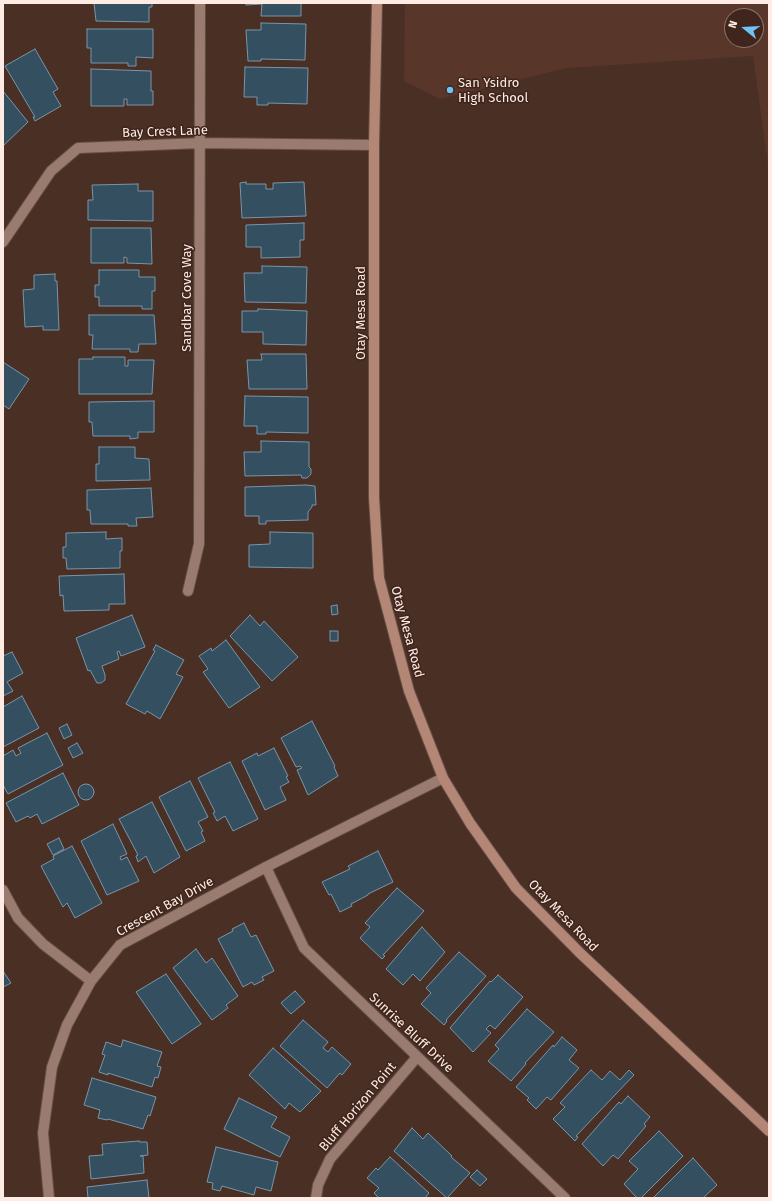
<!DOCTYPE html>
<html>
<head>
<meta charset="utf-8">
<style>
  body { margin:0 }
  #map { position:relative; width:772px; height:1201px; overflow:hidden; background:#4a2f25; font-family:"Fira Sans",sans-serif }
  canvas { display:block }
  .frame { position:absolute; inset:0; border:4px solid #fdebe4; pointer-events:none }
  .north { position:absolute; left:724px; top:8px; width:40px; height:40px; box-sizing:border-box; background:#3f251b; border:1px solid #8b746b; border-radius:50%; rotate:288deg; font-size:11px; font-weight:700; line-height:16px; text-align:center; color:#fdebe4 }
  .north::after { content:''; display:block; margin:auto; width:14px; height:18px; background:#70c1f4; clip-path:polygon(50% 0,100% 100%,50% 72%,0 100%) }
</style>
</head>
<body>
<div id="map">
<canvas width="772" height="1201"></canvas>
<div class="frame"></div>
<div class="north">N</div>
</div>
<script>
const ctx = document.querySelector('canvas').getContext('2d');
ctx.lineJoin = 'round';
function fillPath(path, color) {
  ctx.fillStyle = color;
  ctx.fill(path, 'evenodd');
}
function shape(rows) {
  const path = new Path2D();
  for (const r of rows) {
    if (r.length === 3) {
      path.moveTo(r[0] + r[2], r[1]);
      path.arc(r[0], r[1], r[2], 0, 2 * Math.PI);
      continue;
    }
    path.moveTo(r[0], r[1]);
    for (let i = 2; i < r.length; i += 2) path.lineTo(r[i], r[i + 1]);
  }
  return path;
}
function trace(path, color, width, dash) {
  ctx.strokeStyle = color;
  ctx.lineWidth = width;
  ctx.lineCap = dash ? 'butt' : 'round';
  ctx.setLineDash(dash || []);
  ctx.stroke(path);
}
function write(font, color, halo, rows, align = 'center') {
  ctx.font = font + ' "Fira Sans",sans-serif';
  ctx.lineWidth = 3;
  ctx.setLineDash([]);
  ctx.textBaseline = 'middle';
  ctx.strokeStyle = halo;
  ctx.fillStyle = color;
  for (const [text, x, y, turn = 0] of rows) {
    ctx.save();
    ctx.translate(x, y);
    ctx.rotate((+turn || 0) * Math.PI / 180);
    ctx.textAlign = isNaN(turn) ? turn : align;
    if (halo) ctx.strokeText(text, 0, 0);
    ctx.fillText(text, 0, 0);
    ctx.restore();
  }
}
const built = shape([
  [405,3,769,3,769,173,753,56,567,68,440,99,404,81],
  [732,16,756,16,756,40,732,40]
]);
const building = shape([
  [94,3,152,3,152,7,149,7,149,22,96,21,94,3],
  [246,3,301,3,301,16,261,16,262,4,246,5,246,3],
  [261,23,306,24,305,60,261,59,261,61,248,61,246,30,261,30,261,23],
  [87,29,153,29,153,58,136,57,136,66,128,66,128,63,91,63,91,48,87,48,87,29],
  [35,49,58,89,53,92,61,106,35,121,33,117,35,117,5,66,35,49],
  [245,67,308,68,307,104,268,103,268,105,257,105,257,97,244,97,245,67],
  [91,69,151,71,151,91,153,91,153,105,127,105,127,99,124,99,124,106,91,106,91,69],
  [3,91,28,122,3,146,3,91],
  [246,182,246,184,266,184,266,189,273,189,273,183,304,182,306,216,242,218,240,183,246,182],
  [138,184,138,191,153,191,153,221,88,220,88,200,93,200,92,185,138,184],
  [304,223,304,240,300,240,300,257,261,258,261,247,246,247,246,225,304,223],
  [91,228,151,228,152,264,127,263,127,258,124,257,124,263,91,263,91,228],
  [262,266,307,267,306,303,245,302,244,273,262,273,262,266],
  [99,270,139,270,139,277,155,277,155,291,152,291,152,309,142,309,142,306,99,306,99,297,95,297,95,285,99,285,99,270],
  [55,274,55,281,57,281,59,330,43,330,43,326,25,327,23,290,34,289,34,275,55,274],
  [258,309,307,311,306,345,263,344,263,332,242,332,242,311,258,311,258,309],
  [89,315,154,315,156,344,139,344,138,352,130,352,130,349,92,349,93,335,89,335,89,315],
  [261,354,306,354,307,389,249,389,247,360,262,360,261,354],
  [93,357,125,357,125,366,128,366,128,360,154,360,152,394,79,394,79,359,93,359,93,357],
  [3,362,29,379,9,409,3,405,3,362],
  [245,396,308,397,308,433,266,432,266,434,257,434,257,426,244,426,245,396],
  [154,401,154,432,138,432,138,438,130,439,130,436,93,436,92,422,89,422,89,402,154,401],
  [261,441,309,442,309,467,311,469,311,474,307,478,302,478,301,475,245,476,244,452,261,452,261,441],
  [99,447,135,447,135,458,149,459,150,480,96,481,96,464,99,464,99,447],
  [306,485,315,486,316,505,312,505,312,507,308,512,308,520,266,521,266,524,259,524,259,516,245,516,245,487,306,485],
  [151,488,153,517,136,518,137,526,128,526,128,524,91,524,90,510,87,510,87,490,151,488],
  [106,532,106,539,122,538,122,551,120,551,120,568,67,569,66,558,63,558,63,547,66,547,66,533,106,532],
  [270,532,313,533,313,568,249,567,249,545,270,544,270,532],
  [124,574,125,604,109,604,109,610,64,611,63,595,60,596,59,576,124,574],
  [337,605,338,614,332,615,331,606,337,605],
  [132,615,145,647,121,656,119,651,117,652,119,659,102,666,105,675,105,680,101,683,97,683,90,670,88,671,76,638,132,615],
  [250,615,260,626,264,621,298,657,272,681,230,636,250,615],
  [330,631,338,631,338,641,330,641,330,631],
  [226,640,260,687,229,708,203,672,208,669,199,656,211,648,212,651,226,640],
  [156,645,184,660,176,674,183,677,160,719,147,711,145,714,126,704,155,651,153,650,156,645],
  [12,652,23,673,7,682,13,691,3,696,3,656,12,652],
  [22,696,39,728,3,747,3,707,22,696],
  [312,721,335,766,334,767,338,776,308,795,297,770,302,768,300,766,296,767,281,738,312,721],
  [67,724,72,735,64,739,59,728,67,724],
  [47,733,63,765,8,794,3,785,3,756,13,750,16,756,21,753,18,748,47,733],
  [77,743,83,753,73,758,68,748,77,743],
  [274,748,288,776,286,777,289,782,280,787,286,800,265,810,242,761,257,753,258,756,274,748],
  [230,762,258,819,233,831,225,816,217,821,213,813,215,812,198,778,230,762],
  [63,773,79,805,42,824,37,814,30,818,28,816,16,822,6,803,63,773],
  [190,781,208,817,198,822,203,831,201,832,205,841,186,851,159,797,190,781],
  [86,792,8],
  [152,802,180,857,154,873,146,856,138,862,136,856,138,855,119,819,152,802],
  [113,824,127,854,120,857,121,860,127,857,139,881,107,895,81,841,113,824],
  [59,838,64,849,53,855,47,844,59,838],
  [72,846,102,903,75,918,67,903,63,907,41,866,54,859,53,856,72,846],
  [378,851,393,882,368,894,368,895,351,904,352,906,340,912,331,894,329,895,322,882,350,869,348,866,378,851],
  [397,888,424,911,383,955,385,956,382,959,360,938,370,927,365,923,397,888],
  [244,923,251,937,256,935,274,971,262,977,264,980,254,985,252,982,243,987,218,939,233,931,232,929,244,923],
  [422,927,445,952,420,981,413,974,403,985,386,969,422,927],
  [196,949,206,963,212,958,238,996,226,1005,228,1008,212,1020,173,968,196,949],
  [459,952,486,976,446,1020,447,1021,444,1025,421,1004,431,993,426,988,459,952],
  [3,971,11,983,3,987,3,971],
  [166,974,201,1024,172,1044,136,992,166,974],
  [498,975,523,997,495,1029,490,1025,486,1029,491,1033,473,1052,450,1028,490,981,491,982,498,975],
  [295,991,305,1002,291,1014,281,1003,295,991],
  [527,1009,554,1032,525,1063,526,1064,511,1081,488,1061,499,1049,495,1045,527,1009],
  [303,1020,328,1042,323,1048,328,1052,332,1047,351,1064,342,1075,340,1073,327,1088,280,1046,303,1020],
  [562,1037,577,1050,569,1060,579,1068,551,1100,547,1097,536,1109,527,1100,529,1098,516,1087,553,1045,554,1047,562,1037],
  [123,1040,162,1052,157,1066,161,1067,158,1078,155,1077,152,1087,108,1073,108,1075,99,1072,105,1055,102,1054,106,1042,121,1047,123,1040],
  [273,1048,321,1091,300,1112,289,1103,285,1109,249,1075,273,1048],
  [591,1070,602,1080,610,1071,620,1080,629,1070,634,1075,576,1136,578,1137,575,1141,553,1119,565,1107,560,1103,591,1070],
  [92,1078,156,1097,150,1116,148,1115,143,1129,108,1119,107,1120,98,1118,100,1110,84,1105,92,1078],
  [628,1096,650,1117,644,1124,646,1126,618,1159,613,1155,603,1166,582,1144,619,1102,621,1104,628,1096],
  [239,1098,277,1117,271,1127,290,1137,280,1157,224,1129,239,1098],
  [412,1128,423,1139,428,1133,452,1156,451,1157,470,1173,447,1198,394,1151,412,1128],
  [659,1131,683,1156,641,1198,637,1198,624,1184,638,1169,629,1161,659,1131],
  [139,1141,139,1142,147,1142,148,1155,140,1156,143,1156,144,1173,91,1179,89,1156,103,1155,102,1144,139,1141],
  [216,1147,278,1162,271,1191,256,1187,254,1195,222,1186,220,1191,212,1189,213,1183,207,1182,216,1147],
  [390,1157,429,1193,425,1198,379,1198,374,1193,379,1188,367,1178,376,1168,378,1170,390,1157],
  [693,1158,717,1185,703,1198,653,1198,693,1158],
  [477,1170,487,1179,480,1186,470,1177,477,1170],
  [147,1180,149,1198,88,1198,87,1187,147,1180]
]);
const minor = shape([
  [3,242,51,171,78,148,201,143,374,145],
  [188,591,199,544,200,3],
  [266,867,304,948,565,1198],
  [3,890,18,918,43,944,91,981],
  [49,1198,43,1133,52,1067,67,1025,91,981,120,945,266,867,443,778],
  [316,1198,318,1185,330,1159,417,1057]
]);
const secondary = shape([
  [377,3,374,145,374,498,379,578,409,691,443,778,470,823,516,888,580,953,769,1131]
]);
const markers = [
  [450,90,4,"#70c1f4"]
];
const poiNames = [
  ["San Ysidro",458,83],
  ["High School",458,98]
];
const streetNames = [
  ["Bay Crest Lane",165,132,-2],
  ["Sandbar Cove Way",187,298,-90],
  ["Otay Mesa Road",361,313,-90],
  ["Otay Mesa Road",407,632,75],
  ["Crescent Bay Drive",165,907,-29],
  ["Otay Mesa Road",563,916,46],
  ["Sunrise Bluff Drive",411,1033,43],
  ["Bluff Horizon Point",358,1107,-50]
];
fillPath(built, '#58362a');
fillPath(building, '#344f60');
trace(building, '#7995a9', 1);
trace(minor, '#654e45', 12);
trace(secondary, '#654e45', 12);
trace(minor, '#9a7b6f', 10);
trace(secondary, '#b48675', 10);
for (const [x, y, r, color] of markers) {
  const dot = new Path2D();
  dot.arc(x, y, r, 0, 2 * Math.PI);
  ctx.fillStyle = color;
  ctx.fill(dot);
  trace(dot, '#3f251b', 1.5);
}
write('13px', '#fdebe4', '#3f251b', poiNames, 'left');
write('13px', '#fdebe4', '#3f251b', streetNames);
</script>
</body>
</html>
